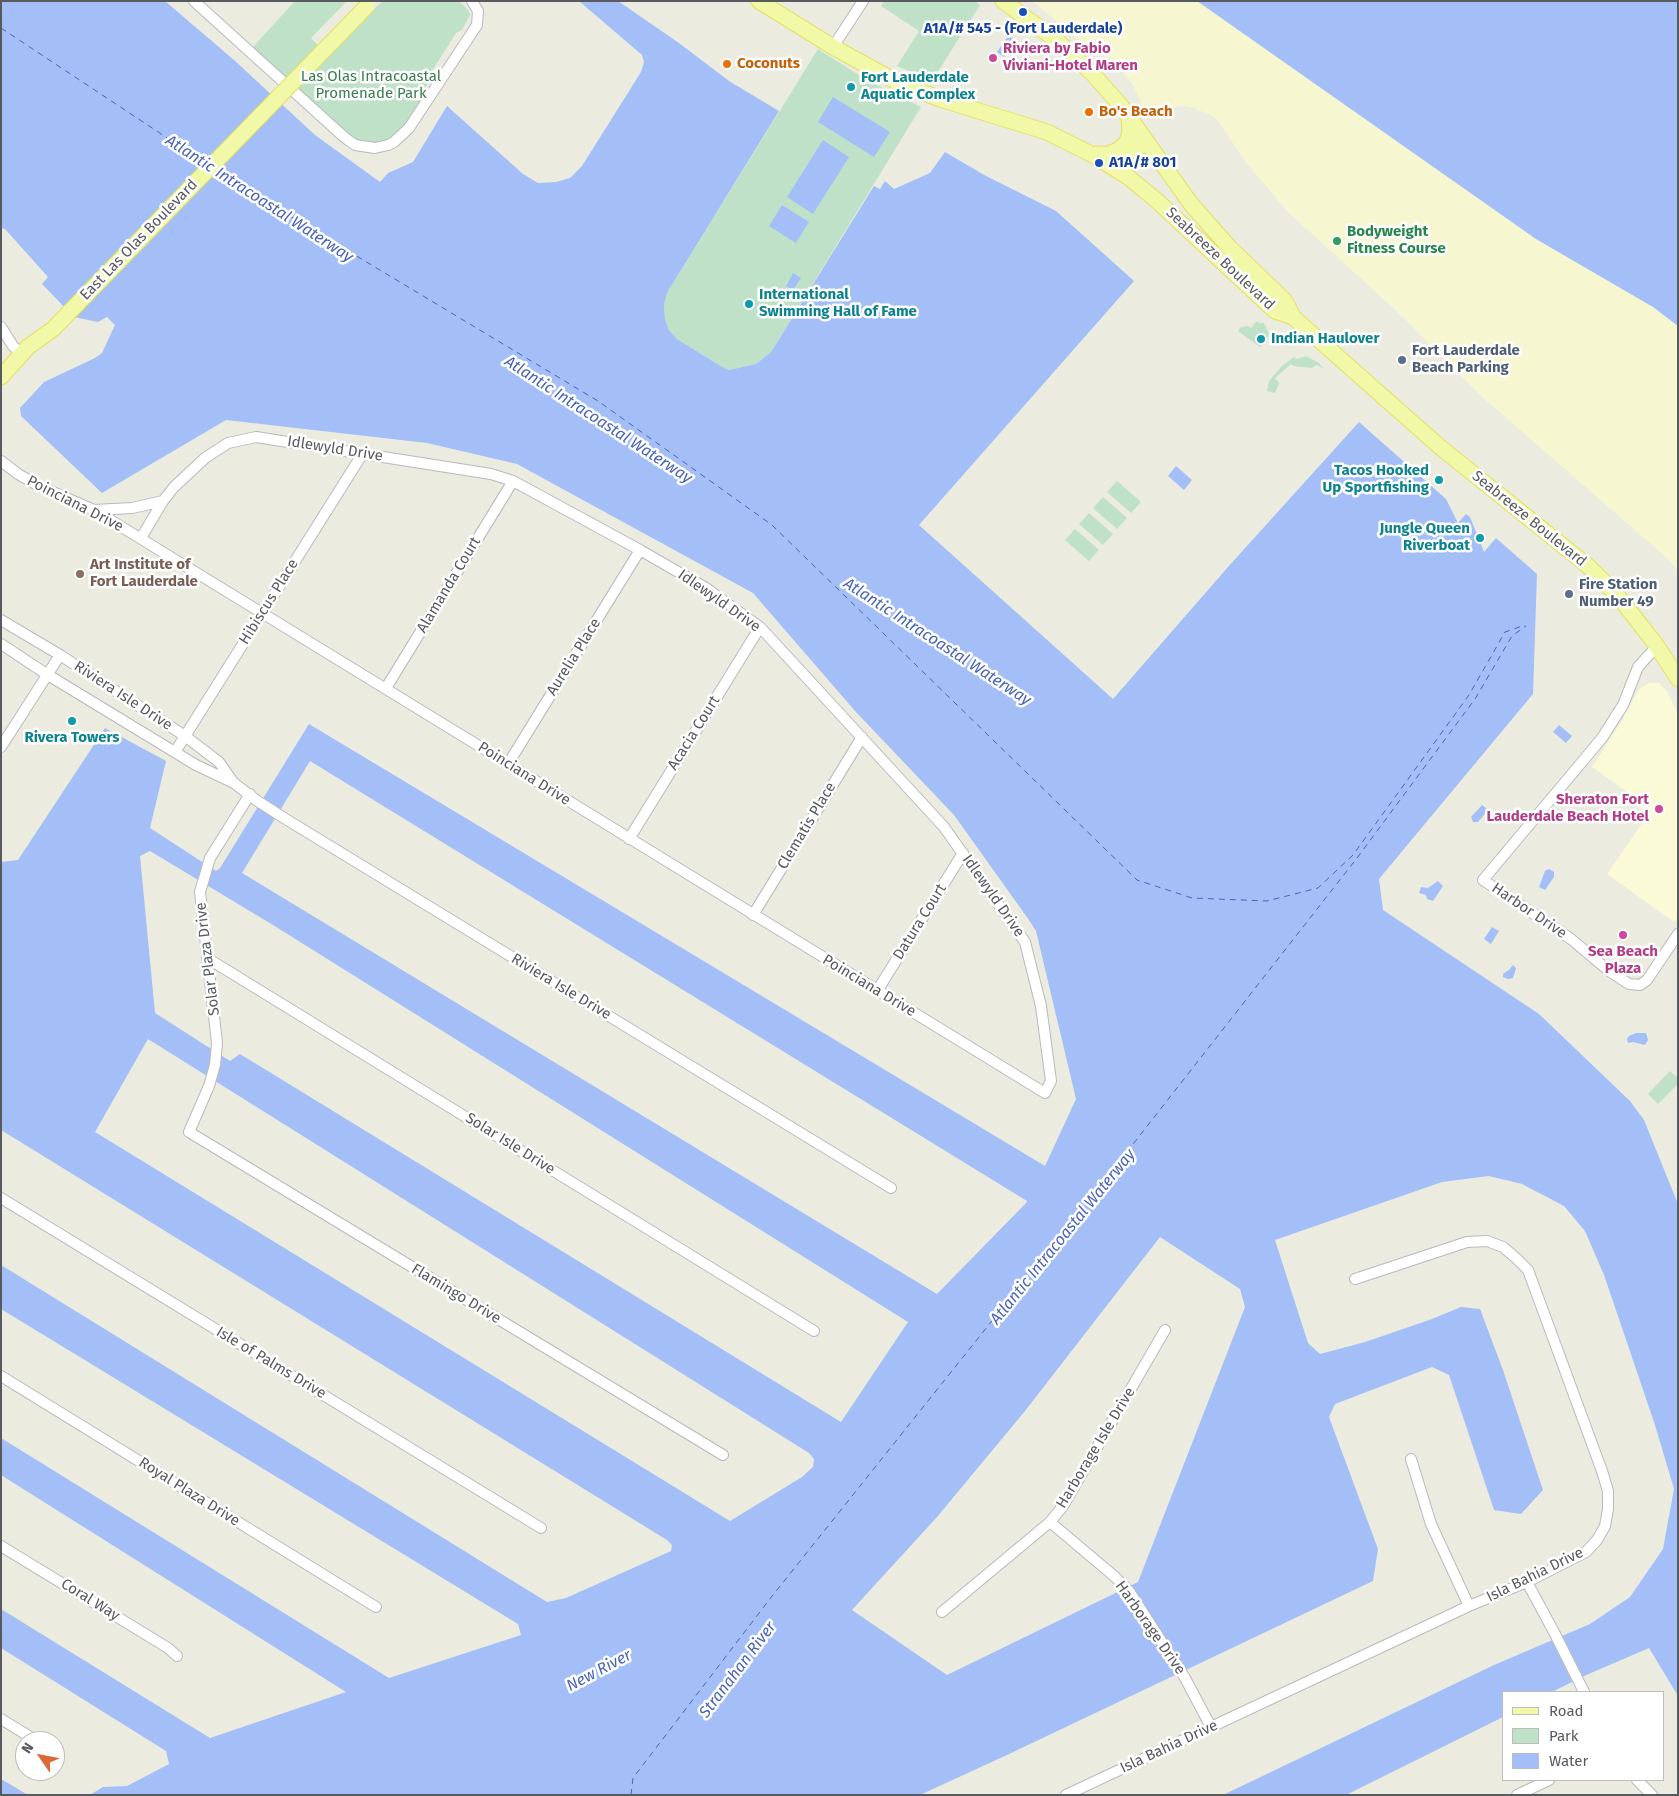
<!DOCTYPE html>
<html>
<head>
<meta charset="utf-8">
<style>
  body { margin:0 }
  #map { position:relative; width:1679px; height:1796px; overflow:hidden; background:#ebebe0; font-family:"Fira Sans",sans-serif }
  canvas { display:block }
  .frame { position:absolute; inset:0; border:2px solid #595a60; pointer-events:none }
  .legend { position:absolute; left:1502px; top:1691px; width:162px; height:90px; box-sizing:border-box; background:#fff; border:1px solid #bdbdbf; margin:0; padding:6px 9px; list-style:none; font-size:15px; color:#595a60 }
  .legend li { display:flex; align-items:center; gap:10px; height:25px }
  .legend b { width:25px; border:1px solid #bdbdbf }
  .north { position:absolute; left:15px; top:1731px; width:50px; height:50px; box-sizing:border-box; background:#fff; border:1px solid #bdbdbf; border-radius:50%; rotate:303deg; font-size:14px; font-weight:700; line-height:20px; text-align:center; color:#595a60 }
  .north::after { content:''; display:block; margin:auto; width:18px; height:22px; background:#da6b37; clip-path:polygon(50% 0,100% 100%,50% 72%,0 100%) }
</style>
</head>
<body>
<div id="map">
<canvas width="1679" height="1796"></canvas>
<div class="frame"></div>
<ul class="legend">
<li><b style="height:6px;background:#f1f8a8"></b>Road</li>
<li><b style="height:14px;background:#bee1c7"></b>Park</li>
<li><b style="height:14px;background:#a4bff7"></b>Water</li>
</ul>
<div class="north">N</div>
</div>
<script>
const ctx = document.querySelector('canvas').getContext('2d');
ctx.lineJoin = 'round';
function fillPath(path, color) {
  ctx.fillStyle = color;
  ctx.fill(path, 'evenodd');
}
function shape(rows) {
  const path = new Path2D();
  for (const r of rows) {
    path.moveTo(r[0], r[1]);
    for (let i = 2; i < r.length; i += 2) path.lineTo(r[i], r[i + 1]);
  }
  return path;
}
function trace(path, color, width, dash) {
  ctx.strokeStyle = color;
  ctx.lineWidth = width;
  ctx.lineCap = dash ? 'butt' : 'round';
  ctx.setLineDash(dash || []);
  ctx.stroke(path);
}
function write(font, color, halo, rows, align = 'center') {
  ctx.font = font + ' "Fira Sans",sans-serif';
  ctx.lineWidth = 5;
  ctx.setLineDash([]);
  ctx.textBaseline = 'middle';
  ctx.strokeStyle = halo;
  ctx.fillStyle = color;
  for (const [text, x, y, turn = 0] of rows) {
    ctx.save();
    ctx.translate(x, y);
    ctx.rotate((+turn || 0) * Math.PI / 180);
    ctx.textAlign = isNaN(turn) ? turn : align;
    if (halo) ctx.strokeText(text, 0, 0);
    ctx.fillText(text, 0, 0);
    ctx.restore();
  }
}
const commercial = shape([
  [1649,683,1659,683,1667,691,1678,713,1678,918,1674,922,1607,874,1645,819,1637,799,1592,767,1621,722,1639,689]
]);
const green = shape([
  [295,1,347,1,311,38,328,56,376,7,383,1,459,1,469,11,470,15,462,30,456,33,427,79,427,85,424,90,427,92,406,125,394,138,379,144,364,143,349,135,252,48],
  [884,1,975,1,980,5,932,81,897,66,919,31,881,6],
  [818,49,865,79,921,107,771,352,756,364,729,370,719,365,677,339,669,330,665,319,664,305,667,293],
  [1257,321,1261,324,1263,322,1269,333,1267,340,1260,347,1238,331,1241,327,1248,326,1251,328],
  [1306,356,1319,363,1324,369,1317,365,1311,368,1294,366,1291,364,1275,378,1279,383,1275,393,1267,391,1269,381,1282,366,1294,357,1297,359],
  [1117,481,1141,502,1131,513,1107,492],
  [1103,497,1127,518,1117,529,1093,508],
  [1089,513,1113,534,1103,545,1079,524],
  [1075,529,1099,550,1089,561,1065,540],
  [1670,1071,1678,1078,1678,1084,1658,1104,1648,1094]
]);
const sand = shape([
  [1032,1,1197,1,1536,239,1653,307,1678,326,1678,571,1667,558,1481,396,1405,319,1287,211,1247,164,1218,121,1212,116,1194,108,1185,106,1174,107,1154,116,1148,116,1142,111,1140,100,1133,85,1113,60,1086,46]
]);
const water = shape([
  [1,1,165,1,234,60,315,135,380,182,388,173,413,162,447,106,523,174,538,183,556,182,570,178,582,166,641,72,644,62,642,55,579,1,618,1,679,43,729,81,779,111,667,293,664,305,665,319,669,330,677,339,719,365,729,370,756,364,771,352,874,186,880,189,885,181,894,189,930,173,945,152,986,176,1056,211,1134,281,919,525,1113,699,1228,567,1359,422,1446,499,1458,523,1466,514,1470,517,1484,552,1496,538,1537,574,1533,694,1379,879,1383,910,1539,1014,1630,1101,1644,1120,1678,1204,1678,1696,1649,1648,1584,1676,1552,1692,1503,1692,1503,1717,1346,1795,1223,1795,1494,1665,1590,1624,1630,1597,1663,1549,1674,1489,1655,1425,1604,1275,1585,1231,1564,1206,1522,1184,1489,1176,1442,1182,1275,1240,1308,1343,1320,1354,1365,1342,1432,1319,1461,1307,1480,1309,1503,1370,1543,1490,1521,1514,1494,1510,1449,1375,1432,1367,1335,1404,1329,1417,1378,1549,1373,1581,1009,1754,920,1795,90,1795,103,1787,127,1786,169,1764,166,1751,1,1648,1,1609,210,1738,346,1692,1,1475,1,1438,389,1678,521,1635,518,1624,1,1309,1,1265,547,1602,566,1598,671,1551,672,1545,667,1540,1,1130,1,862,18,860,105,728,166,761,150,828,216,871,220,868,309,724,1045,1166,1076,1099,1036,931,1029,920,954,815,855,711,753,593,517,464,427,443,226,420,102,493,21,416,20,408,44,382,95,358,102,353,115,325,107,317,98,322,74,317,42,284,48,277,5,229,1,228],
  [310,761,1027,1201,1027,1202,937,1294,242,873],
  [150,851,273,925,908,1322,841,1422,240,1054,230,1061,155,1013,140,856],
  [148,1039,809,1453,814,1459,813,1467,802,1477,730,1521,95,1132],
  [1160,1237,1240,1289,1245,1307,1138,1582,947,1675,852,1610,937,1517,1025,1411],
  [1197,1,1678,1,1678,326,1653,307,1536,239],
  [1008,36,1015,40,1004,57,997,52],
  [833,97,890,132,874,157,818,122],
  [823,140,849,157,813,214,787,197],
  [782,205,809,222,796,243,769,226],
  [793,273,801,278,793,290,786,286],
  [1176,466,1192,480,1184,490,1168,476],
  [1559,725,1572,736,1566,743,1553,732],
  [1482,805,1488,810,1478,822,1473,822,1471,817],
  [1549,869,1554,872,1554,877,1545,890,1539,887,1545,871],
  [1438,881,1443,886,1433,901,1427,899,1426,895,1419,893,1421,887,1428,888],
  [1492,927,1499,931,1491,944,1484,939],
  [1513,965,1516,968,1513,978,1508,979,1503,977,1503,974,1509,970],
  [1636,1033,1646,1033,1648,1040,1645,1045,1633,1042,1628,1043,1627,1039,1629,1036],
  [1,1779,28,1795,1,1795]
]);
const ferry = shape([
  [1,28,205,163],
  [216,170,250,192,598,401,772,525,1137,880,1192,898,1267,901,1318,888,1353,855,1469,695,1505,632,1525,625],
  [631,1795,633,1778,769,1600,1130,1148,1357,858,1475,699,1512,636,1526,626]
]);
const street = shape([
  [194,1,344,137,355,145,375,148,388,145,394,142,409,128,477,25,478,11,472,1],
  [833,47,863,1],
  [1,327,13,346,21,354],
  [1,461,18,474,39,486,94,510,1045,1093,1051,1081,1041,1006,1025,942,944,827,760,627,706,588,640,550,513,481,491,474,256,437,228,443,205,458,174,487,163,501,141,538],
  [94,510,132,508,163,501],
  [1,620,60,655,185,736,219,762,233,782],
  [1,644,48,675,196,765,234,783,256,800,284,818,891,1188],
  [1657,646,1638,667,1623,705,1602,738,1483,880,1571,939,1609,971,1629,984,1640,985,1647,980,1678,934],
  [386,688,513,481],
  [1,747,60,655],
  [175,752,363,453],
  [508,764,640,550],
  [250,794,210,858,200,892,217,1043,215,1065,209,1086,189,1132,723,1455],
  [629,839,760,627],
  [753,915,862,737],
  [207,958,814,1331],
  [877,991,963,853],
  [1,1198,541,1528],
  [1,1376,376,1607],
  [1411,1459,1431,1524,1469,1606],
  [1050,1522,1114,1576,1129,1591,1185,1678,1211,1727],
  [1,1546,168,1648,177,1656],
  [1527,1582,1555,1634,1584,1692],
  [942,1612,1050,1522,1063,1506,1165,1330],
  [1,1719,37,1741],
  [55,1753,57,1754],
  [1637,1780,1652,1795],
  [1066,1795,1469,1606,1527,1582,1586,1552,1597,1540,1605,1526,1608,1509,1608,1491,1602,1471,1528,1270,1516,1258,1503,1247,1487,1241,1467,1242,1355,1279],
  [1517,1795,1549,1780]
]);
const primary = shape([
  [759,1,833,47,895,81,940,99,1047,132,1091,154,1128,177,1155,199,1275,311,1293,317,1440,447,1588,566,1618,596,1657,646,1678,679],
  [1003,1,1056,40,1092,73,1122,107,1191,204,1229,247,1285,301,1293,317],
  [1111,153,1120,149,1127,142,1130,132,1129,118],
  [1096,154,1122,155,1147,143],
  [1,377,28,347,53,329,222,155]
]);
const primaryBridge = shape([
  [222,155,367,6]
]);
const markers = [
  [1023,12,5,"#1a4fb4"],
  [993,58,5,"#d1479c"],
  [727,64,5,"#e8710a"],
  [851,87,5,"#0f9aa8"],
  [1089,112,5,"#e8710a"],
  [1099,163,5,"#1a4fb4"],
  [1337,241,5,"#2e9e5b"],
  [749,304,5,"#0f9aa8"],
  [1261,339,5,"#0f9aa8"],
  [1402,360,5,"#5c6f8a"],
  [1439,480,5,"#0f9aa8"],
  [1480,538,5,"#0f9aa8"],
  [80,574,5,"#8d6e63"],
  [1569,594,5,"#5c6f8a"],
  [72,721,5,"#0f9aa8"],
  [1659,809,5,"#d1479c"],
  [1623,935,5,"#d1479c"]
];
const transitNames = [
  ["A1A/# 545 - (Fort Lauderdale)",1023,29],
  ["A1A/# 801",1109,163,"left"]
];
const hotelNames = [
  ["Riviera by Fabio",1003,49],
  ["Viviani-Hotel Maren",1003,66],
  ["Sheraton Fort",1649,800,"right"],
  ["Lauderdale Beach Hotel",1649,817,"right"],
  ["Sea Beach",1623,952,"center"],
  ["Plaza",1623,969,"center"]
];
const foodNames = [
  ["Coconuts",737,64],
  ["Bo's Beach",1099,112]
];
const parkNames = [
  ["Las Olas Intracoastal",371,77],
  ["Promenade Park",371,94]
];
const cultureNames = [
  ["Fort Lauderdale",861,78],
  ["Aquatic Complex",861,95],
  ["International",759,295],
  ["Swimming Hall of Fame",759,312],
  ["Indian Haulover",1271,339],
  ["Tacos Hooked",1429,471,"right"],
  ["Up Sportfishing",1429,488,"right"],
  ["Jungle Queen",1470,529,"right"],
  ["Riverboat",1470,546,"right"],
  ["Rivera Towers",72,738,"center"]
];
const leisureNames = [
  ["Bodyweight",1347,232],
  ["Fitness Course",1347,249]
];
const streetNames = [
  ["East Las Olas Boulevard",139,240,-46],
  ["Seabreeze Boulevard",1220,259,43],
  ["Idlewyld Drive",335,449,9],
  ["Poinciana Drive",75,504,27],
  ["Seabreeze Boulevard",1529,519,39],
  ["Alamanda Court",449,585,-59],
  ["Idlewyld Drive",719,601,35],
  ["Hibiscus Place",269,602,-58],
  ["Aurelia Place",574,657,-58],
  ["Riviera Isle Drive",123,696,33],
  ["Acacia Court",694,733,-58],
  ["Poinciana Drive",524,774,32],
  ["Clematis Place",807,826,-59],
  ["Idlewyld Drive",993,896,55],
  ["Harbor Drive",1529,911,34],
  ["Datura Court",920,922,-58],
  ["Solar Plaza Drive",208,959,-97],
  ["Poinciana Drive",869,986,31],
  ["Riviera Isle Drive",561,987,31],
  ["Solar Isle Drive",510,1144,32],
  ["Flamingo Drive",456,1294,31],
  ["Isle of Palms Drive",271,1363,31],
  ["Harborage Isle Drive",1096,1448,-59],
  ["Royal Plaza Drive",189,1492,32],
  ["Isla Bahia Drive",1535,1575,-26],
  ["Coral Way",90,1600,32],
  ["Harborage Drive",1150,1628,55],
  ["Isla Bahia Drive",1169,1747,-25]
];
const serviceNames = [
  ["Fort Lauderdale",1412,351],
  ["Beach Parking",1412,368],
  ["Fire Station",1579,585],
  ["Number 49",1579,602]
];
const educationNames = [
  ["Art Institute of",90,565],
  ["Fort Lauderdale",90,582]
];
const waterNames = [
  ["Atlantic Intracoastal Waterway",259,199,33],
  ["Atlantic Intracoastal Waterway",598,420,33],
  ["Atlantic Intracoastal Waterway",937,642,33],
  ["Atlantic Intracoastal Waterway",1063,1237,-51],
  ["Stranahan River",738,1670,-53],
  ["New River",599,1671,-28]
];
fillPath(commercial, '#fafad6');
fillPath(green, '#bee1c7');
fillPath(sand, '#f6f6d0');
fillPath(water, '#a4bff7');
trace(ferry, '#4964b8', 1, [6, 5]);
trace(street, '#b8b9be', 12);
trace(primary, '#e5e05f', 17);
trace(street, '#fff', 10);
trace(primary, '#f1f8a8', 15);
trace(primaryBridge, '#e5e05f', 17, []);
trace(primaryBridge, '#f1f8a8', 15);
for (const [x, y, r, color] of markers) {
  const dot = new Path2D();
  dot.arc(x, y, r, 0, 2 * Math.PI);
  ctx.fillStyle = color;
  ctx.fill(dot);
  trace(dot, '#fff', 2);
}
write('bold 15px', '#164399', '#fff', transitNames);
write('bold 15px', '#b23c85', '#fff', hotelNames, 'left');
write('bold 15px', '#c56008', '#fff', foodNames, 'left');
write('15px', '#3a7e4e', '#fff', parkNames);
write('bold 15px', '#0d838f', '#fff', cultureNames, 'left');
write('bold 15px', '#27864d', '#fff', leisureNames, 'left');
write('15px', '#595a60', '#fff', streetNames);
write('bold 15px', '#4e5e75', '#fff', serviceNames, 'left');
write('bold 15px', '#785e54', '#fff', educationNames, 'left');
write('italic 16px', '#4964b8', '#fff', waterNames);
</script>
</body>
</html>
